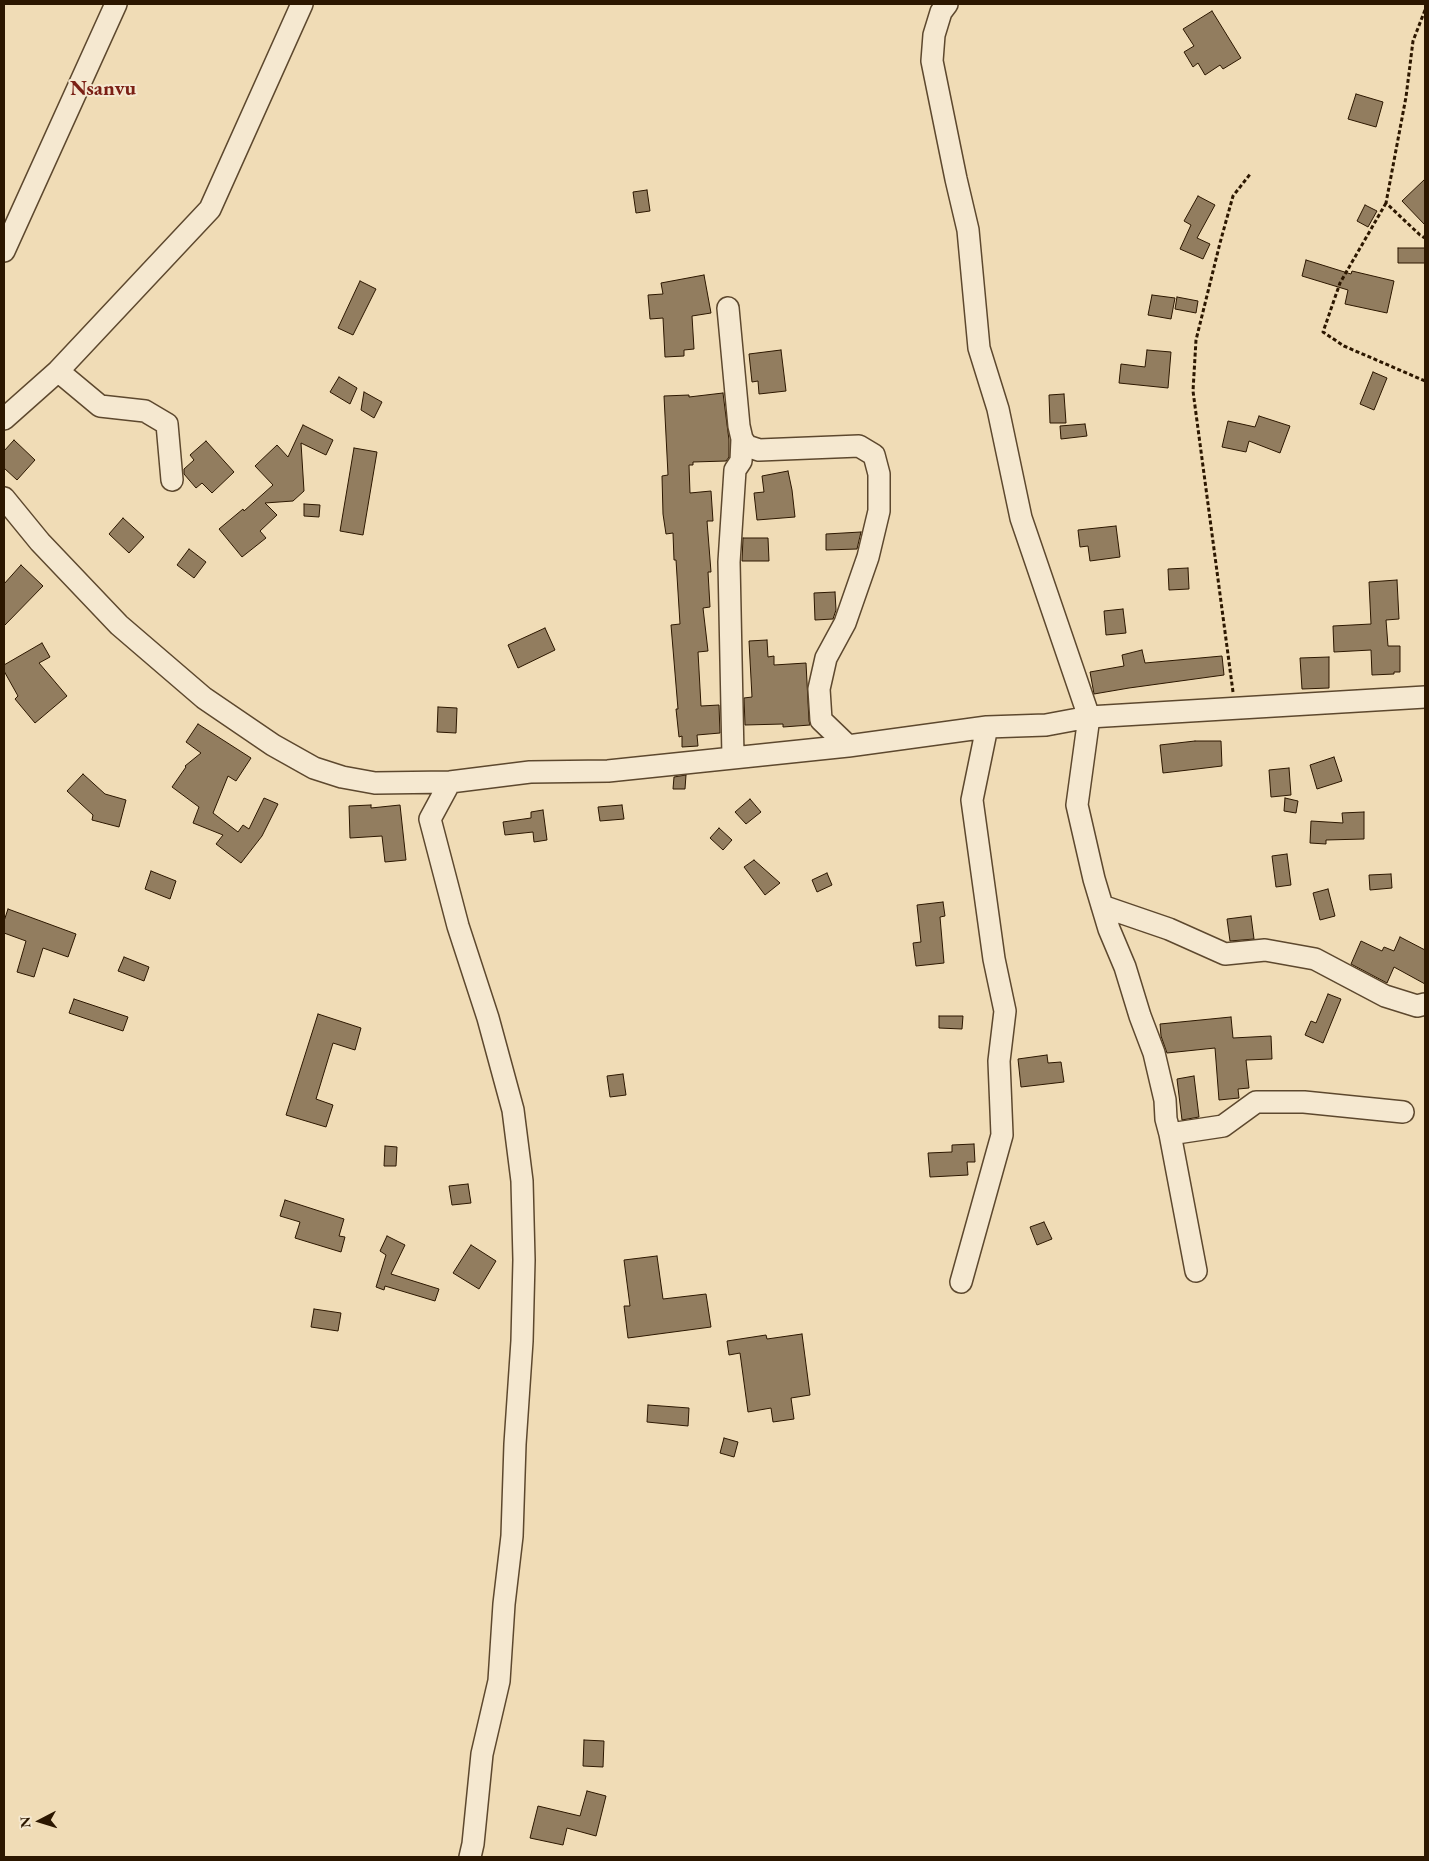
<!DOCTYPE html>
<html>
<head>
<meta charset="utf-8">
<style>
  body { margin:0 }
  #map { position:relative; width:1429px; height:1861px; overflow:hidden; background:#f0dcb6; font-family:"EB Garamond",serif }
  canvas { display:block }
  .frame { position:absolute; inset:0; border:5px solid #2c1700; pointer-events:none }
  .north { position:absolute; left:15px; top:1796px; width:50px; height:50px; -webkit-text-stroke:4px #f5e8d0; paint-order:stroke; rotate:265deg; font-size:14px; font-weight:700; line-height:20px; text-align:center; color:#2c1700 }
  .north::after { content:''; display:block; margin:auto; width:18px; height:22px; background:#2c1700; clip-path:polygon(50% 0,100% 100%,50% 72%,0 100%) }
</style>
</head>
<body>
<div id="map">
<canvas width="1429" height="1861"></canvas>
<div class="frame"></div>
<div class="north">N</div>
</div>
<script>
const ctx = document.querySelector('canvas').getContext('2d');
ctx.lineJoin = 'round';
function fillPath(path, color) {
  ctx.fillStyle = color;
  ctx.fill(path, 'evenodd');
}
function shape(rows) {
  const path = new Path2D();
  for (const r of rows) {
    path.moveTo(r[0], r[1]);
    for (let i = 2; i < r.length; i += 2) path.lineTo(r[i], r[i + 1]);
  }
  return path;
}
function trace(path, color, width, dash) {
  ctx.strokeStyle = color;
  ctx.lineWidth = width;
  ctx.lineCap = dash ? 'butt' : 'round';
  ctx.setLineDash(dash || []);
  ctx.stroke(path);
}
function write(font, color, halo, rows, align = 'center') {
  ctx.font = font + ' "EB Garamond",serif';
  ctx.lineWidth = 4;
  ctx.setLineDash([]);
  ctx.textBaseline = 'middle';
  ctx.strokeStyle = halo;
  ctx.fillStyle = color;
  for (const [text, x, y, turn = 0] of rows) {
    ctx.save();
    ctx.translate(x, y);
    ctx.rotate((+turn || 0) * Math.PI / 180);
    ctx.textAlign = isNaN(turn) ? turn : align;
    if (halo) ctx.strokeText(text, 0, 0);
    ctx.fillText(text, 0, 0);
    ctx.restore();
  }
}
const building = shape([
  [1212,11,1241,58,1223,69,1220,65,1205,75,1198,63,1193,67,1184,52,1194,46,1183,29,1212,11],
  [1356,94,1383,102,1376,127,1348,119,1356,94],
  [1425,179,1425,225,1402,201,1425,179],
  [647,190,650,211,636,213,633,192,647,190],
  [1198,196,1215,205,1197,238,1210,244,1203,259,1180,249,1191,225,1184,221,1198,196],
  [1365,205,1377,211,1368,227,1357,221,1365,205],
  [1398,248,1425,248,1425,263,1398,263,1398,248],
  [1306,260,1351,274,1352,271,1394,281,1387,313,1345,304,1348,290,1302,276,1306,260],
  [704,275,711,313,692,316,694,349,684,350,684,356,665,357,663,318,650,319,648,295,663,294,661,283,704,275],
  [360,281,376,289,353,335,338,328,360,281],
  [1152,295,1175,298,1171,319,1148,315,1152,295],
  [1177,297,1198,301,1196,313,1175,309,1177,297],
  [781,350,786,391,759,394,758,381,752,382,749,354,781,350],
  [1147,350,1171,352,1168,388,1119,383,1121,364,1145,367,1147,350],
  [1373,372,1387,378,1374,410,1360,404,1373,372],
  [339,377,357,388,350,404,330,392,339,377],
  [364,392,382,402,374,418,361,410,364,392],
  [723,393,729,440,729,457,726,461,693,462,693,465,689,465,690,493,711,491,713,521,707,521,711,572,708,572,710,607,703,608,708,651,698,652,701,706,719,705,720,733,697,735,698,746,682,747,682,736,679,737,676,709,678,709,671,625,680,624,676,560,674,560,673,533,666,534,663,514,662,476,668,475,664,396,689,395,689,397,723,393],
  [1064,394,1066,423,1050,423,1049,395,1064,394],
  [1259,416,1290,426,1280,453,1249,441,1246,452,1222,447,1228,421,1255,427,1259,416],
  [1085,424,1087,436,1061,439,1060,426,1085,424],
  [303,425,333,440,326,455,301,443,304,491,293,501,265,503,277,515,260,531,266,538,242,557,219,529,243,509,244,511,273,485,255,466,277,445,288,457,303,425],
  [14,440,35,460,17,480,4,468,4,451,14,440],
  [206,441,234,472,212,493,202,483,196,488,184,474,184,469,194,460,190,455,206,441],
  [354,448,377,452,363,535,340,531,354,448],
  [788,471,792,490,795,517,757,520,754,493,764,492,762,476,788,471],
  [304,504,320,505,319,517,304,516,304,504],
  [123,518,144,537,129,553,109,534,123,518],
  [1116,526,1120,557,1090,561,1088,546,1080,547,1078,530,1116,526],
  [861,532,857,549,826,550,826,534,861,532],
  [743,538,768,538,769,561,742,561,743,538],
  [189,549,206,562,194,578,177,565,189,549],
  [21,565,43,586,4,626,4,584,21,565],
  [1188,568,1189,589,1169,590,1168,569,1188,568],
  [1397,580,1399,619,1386,620,1388,646,1400,646,1400,672,1394,672,1394,674,1372,675,1371,650,1334,652,1333,626,1371,624,1369,582,1397,580],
  [835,592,836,610,833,619,815,620,814,593,835,592],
  [1123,609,1126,633,1106,635,1104,611,1123,609],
  [545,628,555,650,518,668,508,645,545,628],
  [767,640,768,657,774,656,774,665,806,663,809,721,810,725,783,727,783,724,745,725,744,698,752,697,749,641,767,640],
  [42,643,50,657,39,663,67,696,35,723,15,699,18,696,4,671,4,665,42,643],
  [1142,650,1145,663,1222,656,1224,675,1129,688,1094,694,1090,672,1124,666,1122,655,1142,650],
  [1329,657,1329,688,1302,689,1300,658,1329,657],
  [438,707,457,708,456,733,437,732,438,707],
  [198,724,251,758,236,781,228,776,213,813,238,832,243,825,249,829,264,798,278,804,262,836,241,863,216,844,223,835,193,823,199,807,172,787,186,767,185,766,201,753,186,742,198,724],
  [1195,741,1221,741,1222,766,1163,773,1160,745,1195,741],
  [1334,757,1342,781,1317,789,1310,765,1334,757],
  [1289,768,1291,795,1271,797,1269,770,1289,768],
  [83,774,105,794,126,800,119,827,92,820,93,815,67,791,83,774],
  [686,775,685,789,673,789,674,777,686,775],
  [1285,798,1298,801,1296,813,1284,811,1285,798],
  [750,799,761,812,746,824,735,812,750,799],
  [371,805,371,808,400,805,406,860,385,862,382,836,350,838,349,806,371,805],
  [622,805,624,819,600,821,598,807,622,805],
  [543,810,547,840,534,842,533,832,505,835,503,822,531,818,531,812,543,810],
  [1364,812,1364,839,1326,840,1326,844,1310,843,1311,821,1343,823,1342,813,1364,812],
  [719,828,732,840,723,850,710,838,719,828],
  [1287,854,1291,885,1276,887,1272,856,1287,854],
  [754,860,780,883,765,895,744,867,754,860],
  [151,871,176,881,170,899,145,889,151,871],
  [827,873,832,885,817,892,812,880,827,873],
  [1391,874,1392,888,1370,890,1369,875,1391,874],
  [1328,889,1335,916,1320,920,1313,893,1328,889],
  [943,902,945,916,940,917,944,963,916,966,913,943,921,942,917,905,943,902],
  [8,909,76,934,68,957,43,948,34,977,17,972,26,941,4,933,4,921,8,909],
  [1251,916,1254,939,1230,941,1227,919,1251,916],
  [1400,937,1425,950,1425,984,1394,967,1387,983,1351,964,1361,941,1382,951,1384,947,1394,951,1400,937],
  [124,957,149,967,144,981,118,971,124,957],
  [1328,994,1341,999,1323,1043,1305,1035,1311,1021,1316,1023,1328,994],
  [74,999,128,1017,123,1031,69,1013,74,999],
  [318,1014,361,1028,355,1050,333,1043,316,1099,333,1105,326,1127,286,1115,318,1014],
  [939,1016,963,1016,962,1029,939,1028,939,1016],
  [1231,1017,1233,1038,1271,1036,1272,1059,1246,1060,1249,1088,1238,1089,1239,1098,1219,1100,1215,1048,1167,1053,1161,1036,1160,1024,1231,1017],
  [1047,1055,1048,1063,1061,1062,1064,1082,1021,1087,1018,1059,1047,1055],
  [623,1074,626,1095,610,1097,607,1076,623,1074],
  [1194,1076,1199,1117,1182,1120,1177,1079,1194,1076],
  [974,1144,975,1162,967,1162,968,1175,930,1177,928,1153,952,1152,952,1145,974,1144],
  [385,1146,397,1147,396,1166,384,1166,385,1146],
  [468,1184,471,1203,452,1205,449,1186,468,1184],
  [285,1200,344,1219,339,1236,345,1237,341,1252,295,1238,300,1222,280,1216,285,1200],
  [1044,1222,1052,1239,1037,1245,1030,1227,1044,1222],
  [387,1236,405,1245,391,1274,439,1289,435,1301,385,1286,384,1290,376,1287,386,1255,380,1251,387,1236],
  [471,1245,496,1261,479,1289,453,1273,471,1245],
  [657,1256,663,1299,706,1294,711,1327,628,1338,624,1306,630,1306,624,1260,657,1256],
  [314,1309,341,1313,338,1331,311,1327,314,1309],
  [802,1334,810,1395,791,1398,794,1419,773,1422,771,1408,748,1412,740,1353,729,1355,727,1341,766,1335,767,1339,802,1334],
  [648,1405,689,1408,688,1426,647,1422,648,1405],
  [724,1438,738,1442,734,1457,720,1453,724,1438],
  [584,1740,604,1741,603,1767,583,1766,584,1740],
  [587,1791,606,1796,596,1836,567,1828,563,1845,530,1838,538,1806,580,1816,587,1791]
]);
const path = shape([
  [1425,10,1413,41,1406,97,1386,203,1420,235,1425,238],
  [1386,203,1340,283,1323,332,1344,346,1425,381],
  [1233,692,1193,391,1196,340,1220,243,1233,196,1251,173]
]);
const minor = shape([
  [947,4,941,12,934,35,932,61,956,179,968,230,979,348,998,409,1021,518,1089,717,1077,805,1094,879,1109,929,1125,967,1140,1016,1154,1053,1165,1100,1166,1119,1170,1134,1223,1126,1256,1102,1304,1102,1403,1112],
  [4,251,116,4],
  [728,308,739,426,742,439,747,446,759,450,859,446,874,455,879,474,879,511,868,557,845,623,826,658,819,689,821,720,848,746],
  [58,371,100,406,145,411,167,424,172,480],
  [4,419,58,371,210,209,302,4],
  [4,498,40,542,119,625,204,698,273,745,314,768,342,777,375,783,450,782,530,772,608,771,848,746,987,727,1046,725,1089,717,1425,697],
  [733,757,729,562,735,470,741,461,742,439],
  [450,782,430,819,458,926,488,1018,513,1110,522,1181,524,1260,522,1341,515,1444,512,1536,504,1604,499,1681,482,1754,473,1844,470,1857],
  [1102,906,1169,929,1225,954,1265,950,1315,959,1385,996,1417,1006,1425,1004],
  [1170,1134,1196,1271],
  [961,1282,1002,1135,999,1061,1005,1011,994,959,972,800,987,727]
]);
const quarterNames = [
  ["Nsanvu",103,89]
];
fillPath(building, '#927d5f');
trace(building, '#2c1700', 1);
trace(minor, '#5d482e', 24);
trace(path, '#2c1700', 3, [4, 2.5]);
trace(minor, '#f5e8d0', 21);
write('bold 21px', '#7a1f14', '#f5e8d0', quarterNames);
</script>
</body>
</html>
